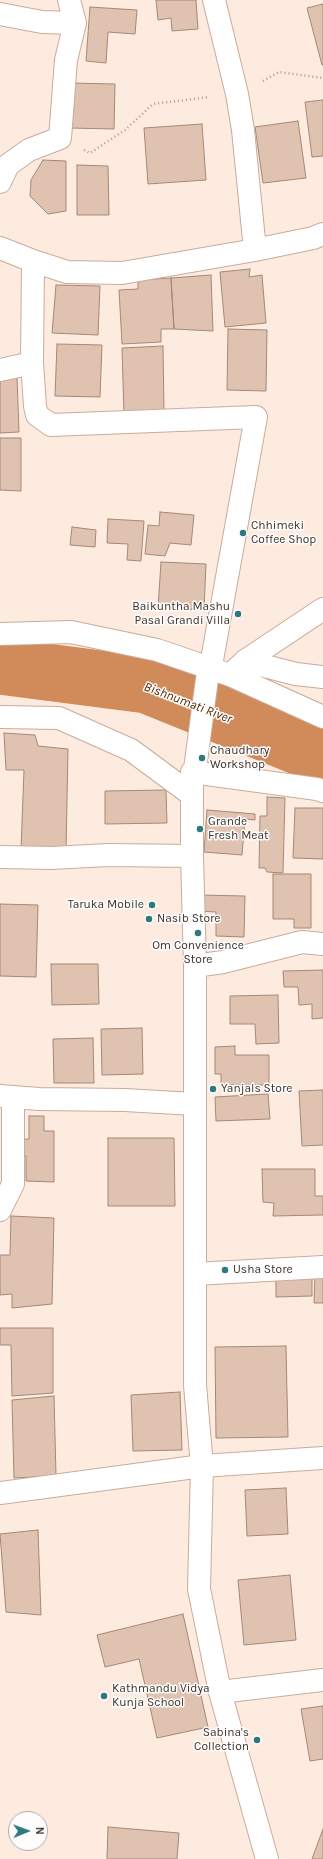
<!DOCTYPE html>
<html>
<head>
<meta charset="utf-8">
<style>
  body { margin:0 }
  #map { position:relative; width:323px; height:1859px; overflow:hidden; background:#feebe0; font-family:Karla,sans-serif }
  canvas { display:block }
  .north { position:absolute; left:8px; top:1811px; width:40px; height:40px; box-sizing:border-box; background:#fdfdfd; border:1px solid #b0aba9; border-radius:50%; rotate:89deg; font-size:11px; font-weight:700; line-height:16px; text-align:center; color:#3d312a }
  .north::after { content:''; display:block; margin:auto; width:14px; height:18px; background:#2f787f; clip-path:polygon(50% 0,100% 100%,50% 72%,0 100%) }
</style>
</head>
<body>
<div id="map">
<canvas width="323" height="1859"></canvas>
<div class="north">N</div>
</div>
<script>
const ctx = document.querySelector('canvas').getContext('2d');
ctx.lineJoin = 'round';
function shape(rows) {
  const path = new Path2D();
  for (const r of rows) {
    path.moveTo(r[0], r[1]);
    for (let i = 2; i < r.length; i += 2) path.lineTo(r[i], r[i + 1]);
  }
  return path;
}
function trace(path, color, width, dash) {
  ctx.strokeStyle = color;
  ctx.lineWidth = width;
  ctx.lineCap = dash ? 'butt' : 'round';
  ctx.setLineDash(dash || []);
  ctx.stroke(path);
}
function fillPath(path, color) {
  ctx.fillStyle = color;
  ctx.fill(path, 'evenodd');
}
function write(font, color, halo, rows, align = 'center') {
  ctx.font = font + ' Karla,sans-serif';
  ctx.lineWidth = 3;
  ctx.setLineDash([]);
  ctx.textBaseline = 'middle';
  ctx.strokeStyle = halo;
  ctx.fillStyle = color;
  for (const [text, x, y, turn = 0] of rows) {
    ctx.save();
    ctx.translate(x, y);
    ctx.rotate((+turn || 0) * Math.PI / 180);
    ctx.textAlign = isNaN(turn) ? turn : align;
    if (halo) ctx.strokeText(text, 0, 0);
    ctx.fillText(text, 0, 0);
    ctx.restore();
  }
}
const river = shape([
  [0,666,147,685,323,756]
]);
const building = shape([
  [156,0,196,0,198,29,172,31,171,18,158,20,156,0],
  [323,4,323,65,322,65,307,8,323,4],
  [90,7,137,10,135,34,108,32,106,63,86,61,90,7],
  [71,83,115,84,114,129,70,128,71,83],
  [323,100,323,156,312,157,305,102,323,100],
  [298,121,306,178,263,183,255,127,298,121],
  [202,124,206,180,148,184,144,128,202,124],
  [43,160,66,161,66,211,48,214,30,196,31,180,43,160],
  [77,165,108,166,109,215,77,215,77,165],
  [250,269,249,277,262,275,266,323,225,327,220,272,250,269],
  [211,275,213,331,174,329,171,278,211,275],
  [171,278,174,329,161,329,161,342,122,344,119,290,138,289,138,280,171,278],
  [56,285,100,286,98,335,52,333,56,285],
  [228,329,267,330,266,391,227,390,228,329],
  [57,344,102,345,100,397,55,396,57,344],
  [163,346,164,413,124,414,122,348,163,346],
  [17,377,19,432,0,433,0,378,17,377],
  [0,438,21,438,21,491,0,490,0,438],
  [160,512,194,515,191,545,170,543,165,556,145,554,148,525,159,526,160,512],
  [108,519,144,521,141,561,127,560,128,544,107,543,108,519],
  [72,527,96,530,95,547,70,545,72,527],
  [161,562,206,564,204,610,158,608,161,562],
  [4,733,35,735,38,746,68,749,66,851,21,849,24,770,6,770,4,733],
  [166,790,167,823,105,824,105,791,166,790],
  [267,797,285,798,283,873,267,872,265,868,259,868,260,816,267,816,267,797],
  [295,808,323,808,323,859,293,858,295,808],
  [207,810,255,814,255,820,245,819,242,855,204,852,207,810],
  [273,874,311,874,311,928,294,928,294,919,273,919,273,874],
  [198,895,245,896,244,937,216,936,216,912,198,911,198,895],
  [0,904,38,905,36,977,0,976,0,904],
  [51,964,98,964,99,1004,52,1005,51,964],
  [323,970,323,1018,312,1019,312,1004,299,1005,298,987,284,987,283,971,323,970],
  [278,995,279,1043,256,1044,255,1024,230,1024,230,996,278,995],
  [142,1028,143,1074,102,1075,101,1029,142,1028],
  [93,1038,94,1083,54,1083,53,1039,93,1038],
  [235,1046,235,1055,269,1055,269,1085,221,1085,221,1074,215,1074,215,1047,235,1046],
  [323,1090,323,1145,302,1146,299,1091,323,1090],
  [268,1094,270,1119,216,1121,215,1097,268,1094],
  [29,1116,44,1116,44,1131,54,1131,54,1182,26,1181,26,1156,19,1156,19,1140,29,1139,29,1116],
  [108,1138,174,1138,175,1206,108,1206,108,1138],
  [262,1169,315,1169,315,1196,323,1196,323,1215,273,1216,274,1203,263,1202,262,1169],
  [11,1216,54,1218,52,1304,12,1308,12,1294,0,1295,0,1255,10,1255,11,1216],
  [276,1259,312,1259,312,1296,276,1297,276,1259],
  [315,1275,323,1275,323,1303,314,1303,315,1275],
  [0,1328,53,1328,53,1393,12,1396,11,1345,0,1345,0,1328],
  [286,1346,288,1437,216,1438,215,1347,286,1346],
  [180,1392,182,1450,133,1451,131,1395,180,1392],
  [54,1396,56,1476,14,1478,12,1400,54,1396],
  [286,1488,288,1534,247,1536,245,1490,286,1488],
  [38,1530,41,1615,6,1612,0,1534,38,1530],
  [290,1575,296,1640,244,1645,238,1580,290,1575],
  [183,1614,208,1727,157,1738,139,1659,105,1667,97,1635,183,1614],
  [323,1706,323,1759,310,1761,301,1709,323,1706],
  [108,1827,179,1833,177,1859,107,1859,108,1827],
  [323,1829,323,1859,312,1859,323,1829]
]);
const path = shape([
  [263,81,279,72,323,78],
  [84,150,90,153,125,130,153,104,209,97]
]);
const street = shape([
  [214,0,237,94,243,130,255,250],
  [0,14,42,22,75,23],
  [0,182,8,165,29,150,60,138,66,60,75,23,69,0],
  [0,248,33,261,32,363,35,406,37,415,51,425,256,417,212,660,207,679,195,769,192,772,192,856,195,966,195,1385,202,1466,199,1589,220,1692,267,1859],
  [33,261,67,272,122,273,255,250,313,238,323,234],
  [0,370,32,363],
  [0,634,71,632,157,650,230,675,323,717],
  [245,661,296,674,323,677],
  [230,675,245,661,323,609],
  [0,717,59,718,131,750,192,795],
  [192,772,317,789,323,791],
  [0,857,52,858,108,855,192,856],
  [195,966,223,962,302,942,323,944],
  [0,1096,39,1099,125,1100,194,1104],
  [0,1210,13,1184,13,1097],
  [195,1274,323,1267],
  [0,1493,202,1466,323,1458],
  [220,1692,323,1680]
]);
const markers = [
  [243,533,4,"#2f787f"],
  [238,614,4,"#2f787f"],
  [202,758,4,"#2f787f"],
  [200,829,4,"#2f787f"],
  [152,905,4,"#2f787f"],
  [149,919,4,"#2f787f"],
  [198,933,4,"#2f787f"],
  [213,1089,4,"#2f787f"],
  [225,1270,4,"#2f787f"],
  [104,1696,4,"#2f787f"],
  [257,1740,4,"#2f787f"]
];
const poiNames = [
  ["Chhimeki",251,526],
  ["Coffee Shop",251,540],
  ["Baikuntha Mashu",230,607,"right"],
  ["Pasal Grandi Villa",230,621,"right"],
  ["Chaudhary",210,751],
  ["Workshop",210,765],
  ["Grande",208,822],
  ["Fresh Meat",208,836],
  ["Taruka Mobile",144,905,"right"],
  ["Nasib Store",157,919],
  ["Om Convenience",198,946,"center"],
  ["Store",198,960,"center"],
  ["Yanjals Store",221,1089],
  ["Usha Store",233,1270],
  ["Kathmandu Vidya",112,1689],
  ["Kunja School",112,1703],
  ["Sabina's",249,1733,"right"],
  ["Collection",249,1747,"right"]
];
const waterNames = [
  ["Bishnumati River",188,703,21]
];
trace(river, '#d18b5a', 57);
fillPath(building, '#dfc2b0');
trace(building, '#a48877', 1);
trace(street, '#c9ac9a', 24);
trace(path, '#aa9a91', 2.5, [1, 3]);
trace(street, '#fff', 22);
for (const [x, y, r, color] of markers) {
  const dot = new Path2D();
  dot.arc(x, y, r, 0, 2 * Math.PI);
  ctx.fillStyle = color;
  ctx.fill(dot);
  trace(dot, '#fdfdfd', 1.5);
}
write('12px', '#3d312a', '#fdfdfd', poiNames, 'left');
write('italic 13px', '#562901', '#fdfdfd', waterNames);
</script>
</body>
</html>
